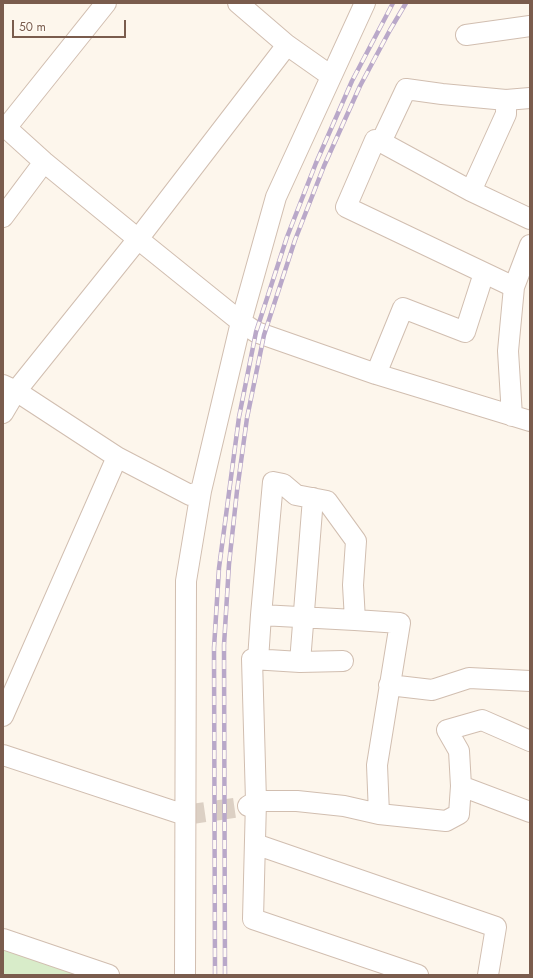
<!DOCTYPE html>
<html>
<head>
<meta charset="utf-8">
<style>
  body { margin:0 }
  #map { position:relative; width:533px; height:978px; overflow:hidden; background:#fdf6ec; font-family:Jost,sans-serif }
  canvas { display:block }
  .frame { position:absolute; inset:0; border:4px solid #7a5c4d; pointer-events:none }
  .scale { position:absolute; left:12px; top:20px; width:114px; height:18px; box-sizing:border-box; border:2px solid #7a5c4d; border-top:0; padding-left:5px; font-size:12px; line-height:14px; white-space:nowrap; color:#7a5c4d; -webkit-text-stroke:3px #fffaf3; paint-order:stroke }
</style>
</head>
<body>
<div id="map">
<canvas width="533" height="978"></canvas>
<div class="frame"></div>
<div class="scale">50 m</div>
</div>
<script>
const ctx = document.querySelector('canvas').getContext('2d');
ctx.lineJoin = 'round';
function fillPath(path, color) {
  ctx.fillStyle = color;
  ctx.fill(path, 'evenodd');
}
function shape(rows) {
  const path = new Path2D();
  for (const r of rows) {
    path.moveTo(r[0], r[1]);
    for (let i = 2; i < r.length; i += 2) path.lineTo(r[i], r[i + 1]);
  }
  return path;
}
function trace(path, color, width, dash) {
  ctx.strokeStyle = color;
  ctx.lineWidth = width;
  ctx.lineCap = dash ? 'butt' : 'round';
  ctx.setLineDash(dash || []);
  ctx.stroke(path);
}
const green = shape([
  [3,943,96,975,3,975]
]);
const minorTunnel = shape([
  [185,815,248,806]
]);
const minor = shape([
  [238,3,287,45,331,76],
  [466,35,530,26],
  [530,98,506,100,442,94,406,89,381,142,471,191,530,219],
  [3,125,44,162,138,239,241,322,256,332,376,374,530,421],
  [6,128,106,3],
  [381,142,375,140,346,207,514,287],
  [471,191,506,114,506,100],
  [3,217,44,162],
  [376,374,403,308,465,332,484,273],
  [3,385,16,391,117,457,190,495,201,491],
  [3,413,16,391,138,239,287,45],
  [512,416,508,351,514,287,530,245],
  [313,498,300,662,343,661],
  [258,660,261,615],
  [300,662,252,659,256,801,253,919,418,975],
  [389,685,432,690,469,678,530,681],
  [3,716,117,457],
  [3,755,185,815],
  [461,786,530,812],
  [248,806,256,801,297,801,344,806,379,814,377,765,400,623,355,620,261,615,273,482,283,484,296,495,327,501,356,541,353,585,355,620],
  [379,814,446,821,459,814,461,786,459,751,447,730,482,720,530,741],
  [255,844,496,927,488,975],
  [3,939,109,975],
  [185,975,186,581,201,491,241,322,276,197,365,3]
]);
const rail = shape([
  [215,975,214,648,219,568,239,417,256,332,287,237,316,163,352,81,393,3],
  [225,975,224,645,229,564,237,491,247,418,264,335,295,240,324,166,360,86,390,30,406,3]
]);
fillPath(green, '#d8ecc9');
trace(minorTunnel, '#dcd0c4', 20, [20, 10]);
trace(minor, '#d1beb0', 22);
trace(minor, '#fff', 20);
trace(rail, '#b9a8c9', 4.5);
trace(rail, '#fffaf3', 3, [9]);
</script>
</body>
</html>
